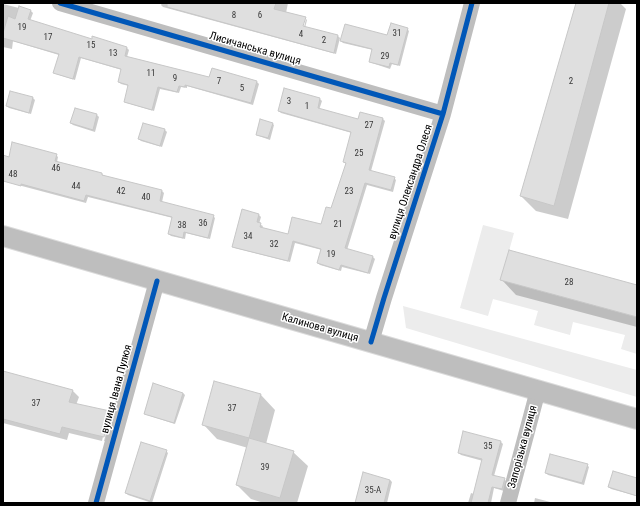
<!DOCTYPE html>
<html>
<head>
<meta charset="utf-8">
<style>
  body { margin:0 }
  #map { position:relative; width:640px; height:506px; overflow:hidden; background:#fff; font-family:"Roboto Condensed",sans-serif }
  canvas { display:block }
  .frame { position:absolute; inset:0; border:4px solid #000; pointer-events:none }
</style>
</head>
<body>
<div id="map">
<canvas width="640" height="506"></canvas>
<div class="frame"></div>
</div>
<script>
const ctx = document.querySelector('canvas').getContext('2d');
ctx.lineJoin = 'round';
function fillPath(path, color) {
  ctx.fillStyle = color;
  ctx.fill(path, 'evenodd');
}
function shape(rows) {
  const path = new Path2D();
  for (const r of rows) {
    path.moveTo(r[0], r[1]);
    for (let i = 2; i < r.length; i += 2) path.lineTo(r[i], r[i + 1]);
  }
  return path;
}
function trace(path, color, width, dash) {
  ctx.strokeStyle = color;
  ctx.lineWidth = width;
  ctx.lineCap = dash ? 'butt' : 'round';
  ctx.setLineDash(dash || []);
  ctx.stroke(path);
}
function write(font, color, halo, rows, align = 'center') {
  ctx.font = font + ' "Roboto Condensed",sans-serif';
  ctx.lineWidth = 3;
  ctx.setLineDash([]);
  ctx.textBaseline = 'middle';
  ctx.strokeStyle = halo;
  ctx.fillStyle = color;
  for (const [text, x, y, turn = 0] of rows) {
    ctx.save();
    ctx.translate(x, y);
    ctx.rotate((+turn || 0) * Math.PI / 180);
    ctx.textAlign = isNaN(turn) ? turn : align;
    if (halo) ctx.strokeText(text, 0, 0);
    ctx.fillText(text, 0, 0);
    ctx.restore();
  }
}
const green = shape([
  [483,225,514,233,501,280,637,317,637,354,621,349,625,335,573,322,570,335,534,325,538,311,493,299,488,316,460,308],
  [403,306,637,370,637,397,406,328]
]);
const shadow = shape([
  [162,3,288,3,286,13,301,31,303,31,306,19,307,20,305,28,338,36,340,38,336,54,163,7,161,5],
  [577,3,620,3,626,9,568,219,536,211,521,196],
  [3,4,31,11,33,13,30,21,92,40,93,38,127,48,129,50,127,57,210,78,257,82,259,84,253,105,187,86,187,88,181,87,179,93,160,89,154,111,127,103,125,101,129,86,121,84,119,82,122,70,81,58,75,80,56,74,54,72,59,55,13,41,12,49,3,47],
  [407,29,409,31,400,66,392,64,390,69,372,63,370,61,373,50,343,43,341,41,388,37],
  [284,90,320,99,322,101,319,110,359,121,361,113,383,119,385,121,371,171,394,178,396,180,393,192,367,185,347,250,373,257,375,259,370,274,342,267,341,271,320,265,318,263,322,250,295,243,290,262,235,248,233,246,242,211,259,215,261,217,259,224,263,226,262,228,289,235,322,226,332,210,346,164,344,162,352,133,281,113,279,111],
  [11,92,33,98,35,100,31,114,9,108,7,106],
  [75,109,97,115,99,117,95,132,73,125,71,123],
  [272,123,274,125,270,140,259,136,257,134],
  [165,130,167,132,162,147,141,141,139,139],
  [56,155,58,157,57,162,102,174,104,176,162,191,164,193,162,202,213,216,215,218,210,239,186,233,185,239,171,236,169,234,173,218,88,197,86,203,3,181,3,156,10,158],
  [502,280,637,286,637,327,516,295],
  [3,372,72,390,79,397,76,405,109,412,116,419,110,442,104,441,110,415,108,415,102,441,69,433,67,440,3,423],
  [183,393,185,395,175,424,147,415,145,413],
  [261,395,275,410,266,444,293,452,308,466,297,503,264,503,251,499,237,485,248,448,217,439,203,424],
  [464,432,501,442,503,444,494,476,504,479,506,481,504,491,494,488,491,503,468,503,471,493,474,494,483,461,461,455,459,453],
  [166,451,168,453,152,503,128,495,126,493],
  [587,465,589,467,584,485,548,475,546,473],
  [637,479,637,496,611,489,609,487],
  [390,480,392,482,387,503,356,503],
  [535,498,554,503,534,503]
]);
const building = shape([
  [167,3,276,3,274,9,306,17,303,26,338,35,334,53,167,7,167,3],
  [576,3,609,3,554,206,520,196,576,3],
  [19,6,31,10,28,19,92,39,92,36,127,47,125,56,209,77,212,68,257,81,251,103,185,85,185,87,179,86,177,92,158,87,152,110,124,102,128,85,118,82,121,69,79,57,73,79,53,73,59,54,3,38,3,33,8,16,15,19,19,6],
  [391,23,408,28,398,65,390,63,389,67,369,62,372,49,340,41,345,24,387,35,391,23],
  [284,88,320,98,318,108,358,119,360,112,383,118,369,170,395,177,391,190,365,183,345,248,373,256,368,273,341,265,339,270,317,263,321,249,293,241,288,261,232,247,242,209,259,214,257,222,261,223,260,227,288,234,292,217,321,224,326,207,331,208,346,163,343,162,351,132,278,111,284,88],
  [10,91,33,97,29,113,6,106,10,91],
  [75,108,97,114,93,130,70,123,75,108],
  [260,119,273,123,268,138,256,135,260,119],
  [143,123,165,129,160,146,138,139,143,123],
  [12,142,57,154,55,161,102,173,102,175,162,190,160,201,214,215,208,238,184,232,183,238,168,234,172,217,86,195,84,201,21,184,21,186,3,181,3,155,9,157,12,142],
  [509,250,637,285,637,317,500,280,509,250],
  [3,371,73,390,69,402,110,411,104,437,62,427,60,434,3,419,3,371],
  [214,381,261,394,249,438,202,425,214,381],
  [153,383,183,393,174,423,144,414,153,383],
  [463,431,501,441,492,475,505,478,502,489,492,487,488,503,471,503,482,459,458,453,463,431],
  [249,438,294,451,280,498,236,485,249,438],
  [141,442,167,450,150,501,125,493,141,442],
  [550,454,588,464,582,483,545,473,550,454],
  [613,471,637,478,637,496,608,487,613,471],
  [363,472,390,480,384,503,355,503,363,472]
]);
const minor = shape([
  [60,3,443,114],
  [371,342,384,298,443,114,472,3],
  [96,503,157,281],
  [508,503,538,390]
]);
const major = shape([
  [3,236,637,419]
]);
const cycleway = shape([
  [60,3,443,114],
  [371,342,384,298,443,114,472,3],
  [96,503,157,281]
]);
const numberNames = [
  ["8",234,16],
  ["6",260,16],
  ["19",22,28],
  ["31",397,34],
  ["4",301,35],
  ["17",48,38],
  ["2",324,41],
  ["15",91,46],
  ["13",113,54],
  ["29",385,57],
  ["11",151,74],
  ["9",175,79],
  ["7",219,82],
  ["2",571,82],
  ["5",242,89],
  ["3",289,102],
  ["1",307,107],
  ["27",369,126],
  ["25",359,154],
  ["46",56,169],
  ["48",13,175],
  ["44",76,187],
  ["42",121,192],
  ["23",349,192],
  ["40",146,198],
  ["36",203,224],
  ["21",338,225],
  ["38",182,226],
  ["34",248,237],
  ["32",274,245],
  ["19",331,255],
  ["28",569,283],
  ["37",36,404],
  ["37",232,409],
  ["35",488,447],
  ["39",265,468],
  ["35-А",373,491]
];
const streetNames = [
  ["Лисичанська вулиця",255,49,16],
  ["вулиця Олександра Олеся",411,182,-72],
  ["Калинова вулиця",320,328,16],
  ["вулиця Івана Пулюя",117,389,-75],
  ["Запорізька вулиця",523,447,-75]
];
fillPath(green, '#ececec');
fillPath(shadow, '#0003');
fillPath(building, '#dfdfdf');
trace(building, '#c7c7c7', 1);
trace(major, '#dbdbdb', 22);
trace(minor, '#bebebe', 16);
trace(major, '#bebebe', 20);
trace(cycleway, '#0057b8', 5);
write('9px', '#383838', null, numberNames);
write('11px', '#000', '#fff', streetNames);
</script>
</body>
</html>
